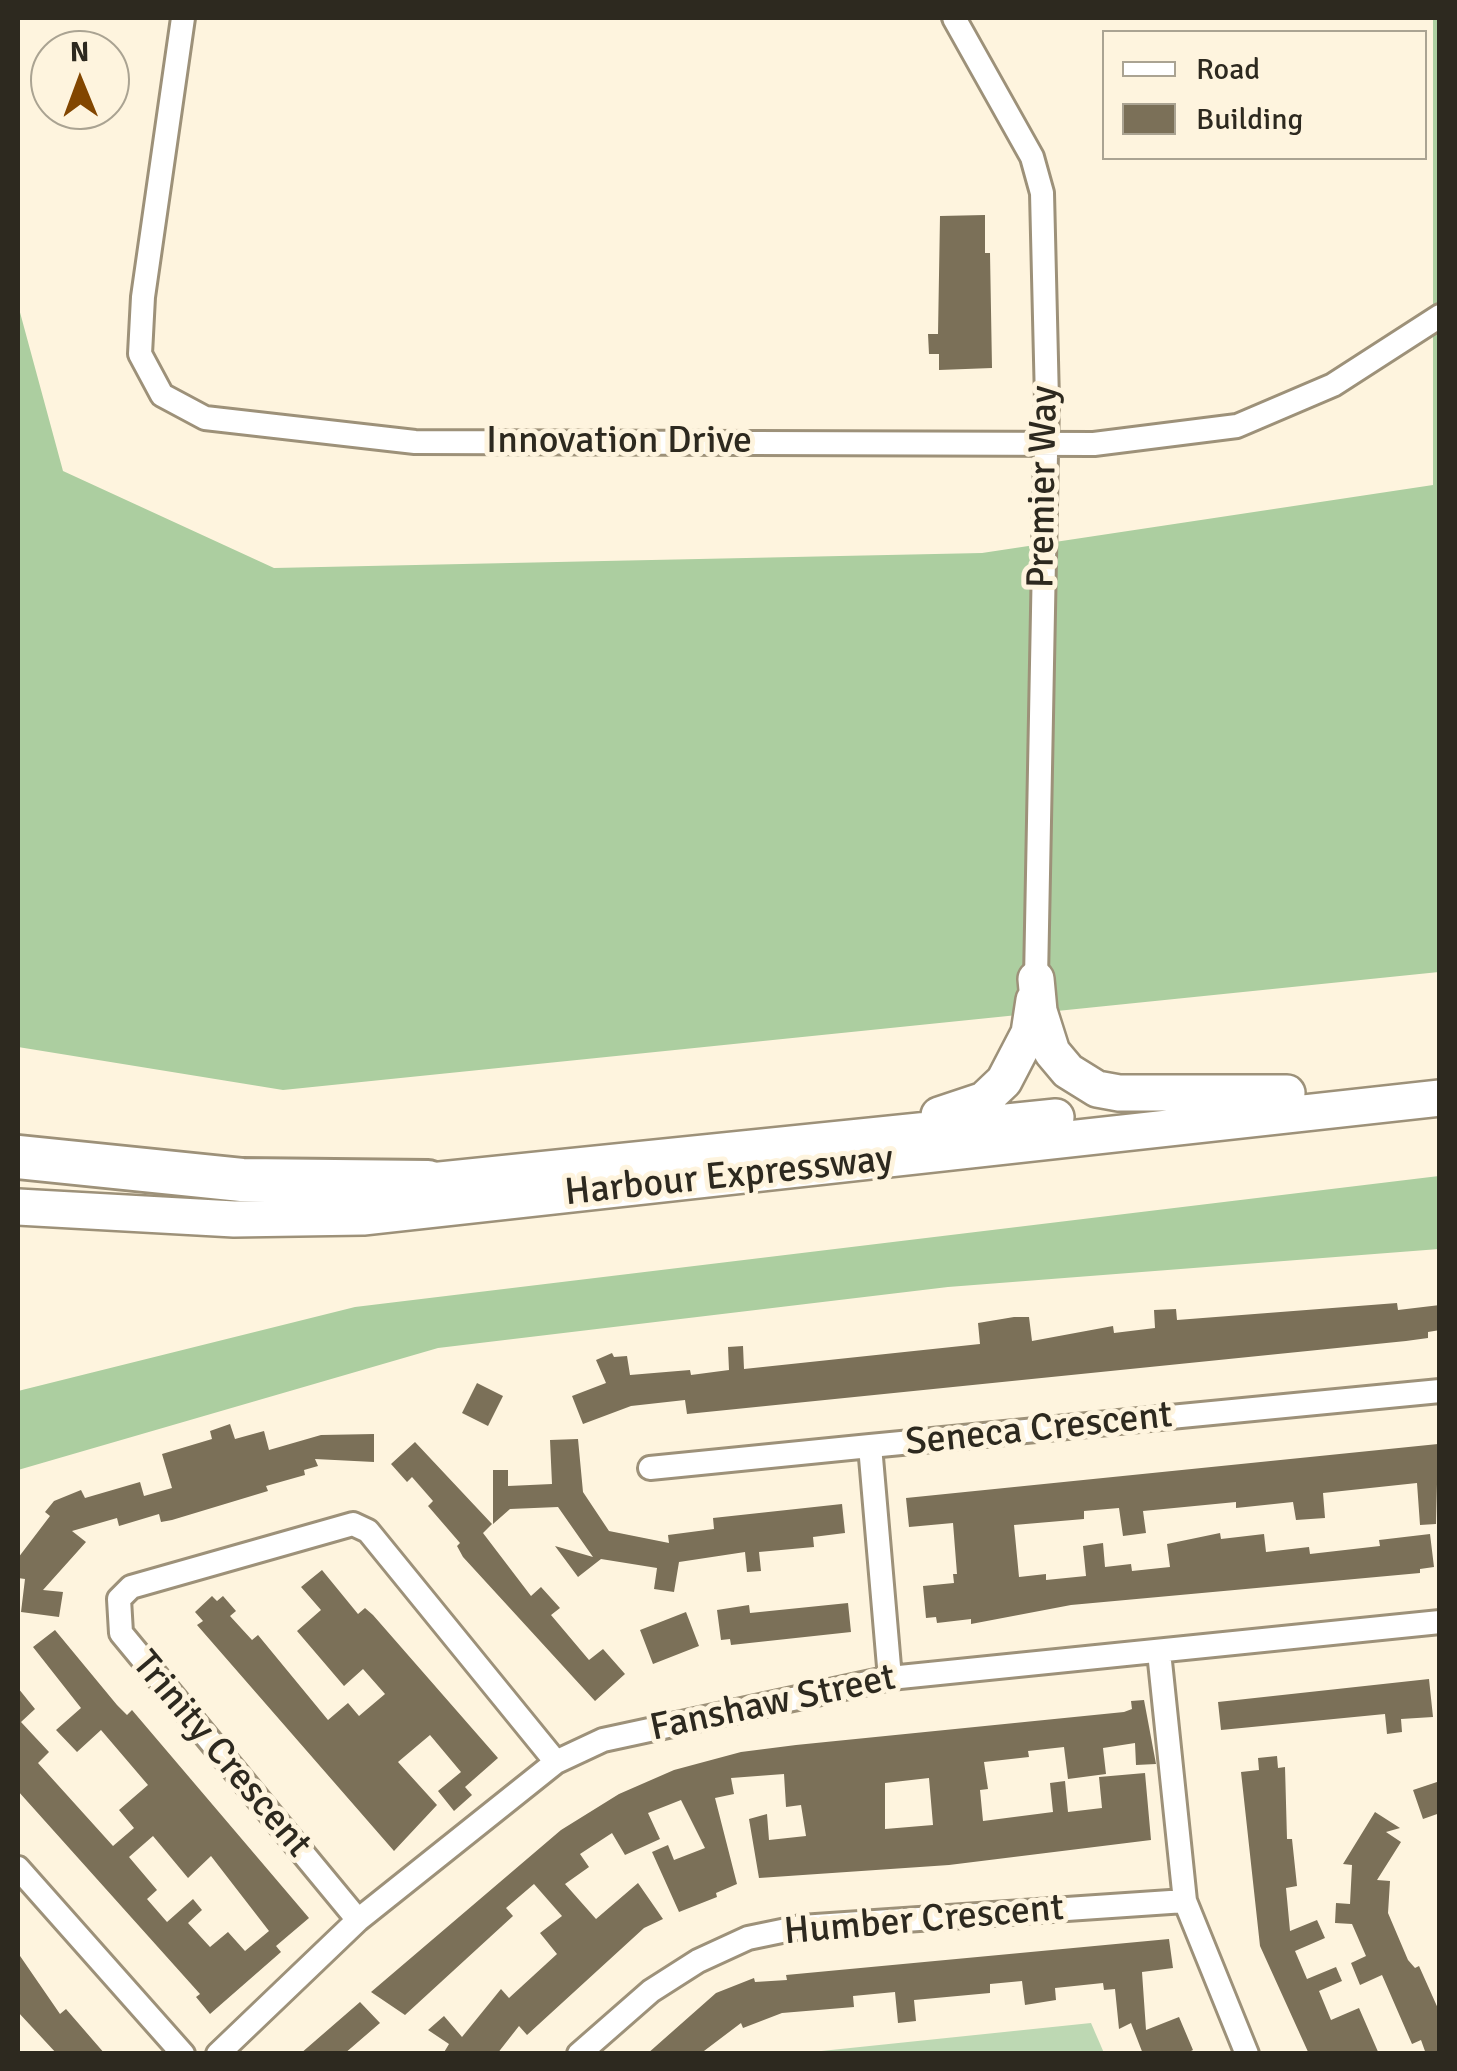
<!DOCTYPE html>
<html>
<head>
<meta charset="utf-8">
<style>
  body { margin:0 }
  #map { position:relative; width:1457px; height:2071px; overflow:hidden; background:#fef4de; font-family:Signika,sans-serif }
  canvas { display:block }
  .frame { position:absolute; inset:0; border:20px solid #2d291f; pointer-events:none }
  .legend { position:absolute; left:1102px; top:30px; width:325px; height:130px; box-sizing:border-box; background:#fef4de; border:2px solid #aaa392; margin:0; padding:12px 18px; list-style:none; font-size:30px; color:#2d291f }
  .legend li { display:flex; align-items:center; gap:20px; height:50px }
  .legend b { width:50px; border:2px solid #aaa392 }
  .north { position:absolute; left:30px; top:30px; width:100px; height:100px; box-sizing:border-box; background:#fef4de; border:2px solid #aaa392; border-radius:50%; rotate:359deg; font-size:28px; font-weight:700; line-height:40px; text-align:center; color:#2d291f }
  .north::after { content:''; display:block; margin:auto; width:35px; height:45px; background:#824600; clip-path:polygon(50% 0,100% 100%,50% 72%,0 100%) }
</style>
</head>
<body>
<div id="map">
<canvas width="1457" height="2071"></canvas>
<div class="frame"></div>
<ul class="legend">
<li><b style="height:12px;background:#fff"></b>Road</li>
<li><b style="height:28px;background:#7b7058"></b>Building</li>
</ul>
<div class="north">N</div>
</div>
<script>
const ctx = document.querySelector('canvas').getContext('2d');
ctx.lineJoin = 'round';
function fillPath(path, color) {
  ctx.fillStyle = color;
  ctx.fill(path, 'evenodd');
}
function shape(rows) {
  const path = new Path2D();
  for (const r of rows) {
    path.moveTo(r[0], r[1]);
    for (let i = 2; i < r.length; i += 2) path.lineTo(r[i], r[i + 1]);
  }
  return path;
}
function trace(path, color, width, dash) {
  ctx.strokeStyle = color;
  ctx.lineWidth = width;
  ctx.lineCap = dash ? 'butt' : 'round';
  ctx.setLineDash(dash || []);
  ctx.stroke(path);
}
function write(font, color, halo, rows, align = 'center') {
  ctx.font = font + ' Signika,sans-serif';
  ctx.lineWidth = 10;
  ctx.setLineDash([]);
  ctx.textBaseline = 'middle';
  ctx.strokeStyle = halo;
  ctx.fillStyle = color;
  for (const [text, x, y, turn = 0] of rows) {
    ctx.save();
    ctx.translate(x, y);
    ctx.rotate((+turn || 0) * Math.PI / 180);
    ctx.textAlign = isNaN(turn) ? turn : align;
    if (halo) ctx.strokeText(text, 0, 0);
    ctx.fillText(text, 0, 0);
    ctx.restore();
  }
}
const green = shape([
  [1091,2023,1104,2053,802,2053]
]);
const forest = shape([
  [1433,18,1439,18,1439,972,283,1090,18,1047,18,305,63,471,274,568,982,553,1433,485],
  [1439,1176,1439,1249,948,1287,438,1348,18,1470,18,1391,355,1307]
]);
const building = shape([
  [985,215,985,253,990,253,992,368,939,370,939,354,929,354,928,334,938,334,940,216],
  [1397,1303,1398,1310,1440,1305,1440,1330,1428,1332,1428,1338,1406,1341,687,1414,685,1400,631,1406,583,1424,572,1396,606,1383,596,1360,612,1353,614,1357,627,1356,630,1375,690,1370,691,1375,729,1370,728,1347,743,1346,744,1369,980,1344,978,1323,1014,1317,1029,1317,1032,1341,1113,1326,1114,1333,1155,1328,1154,1310,1176,1309,1177,1320],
  [477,1383,503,1396,488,1426,462,1413],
  [230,1424,235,1439,264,1431,269,1450,321,1435,374,1434,374,1462,315,1459,318,1466,304,1470,305,1475,266,1486,268,1491,172,1520,161,1522,159,1514,119,1526,117,1518,72,1531,86,1542,43,1590,63,1592,59,1617,21,1612,25,1579,18,1578,18,1558,50,1516,45,1512,54,1501,81,1490,85,1498,140,1482,144,1496,172,1488,162,1454,212,1439,210,1431],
  [578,1439,583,1492,609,1531,669,1543,668,1535,714,1529,713,1518,842,1504,845,1533,813,1537,814,1547,759,1552,761,1571,747,1572,745,1552,679,1562,674,1592,654,1589,657,1568,601,1559,578,1577,555,1546,593,1557,558,1507,510,1509,493,1524,493,1470,508,1470,508,1486,552,1484,550,1440],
  [415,1442,492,1524,483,1533,531,1596,541,1587,560,1608,551,1615,589,1660,603,1649,625,1674,595,1701,463,1557,457,1546,460,1543,428,1506,433,1501,412,1477,407,1482,391,1464],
  [1438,1444,1436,1524,1420,1525,1417,1483,1323,1493,1325,1518,1296,1520,1293,1502,1236,1508,1236,1502,1143,1511,1146,1533,1123,1536,1119,1508,1084,1511,1084,1519,1014,1525,1019,1577,1046,1574,1046,1580,1086,1576,1083,1546,1103,1543,1105,1567,1131,1564,1132,1571,1170,1567,1167,1544,1220,1533,1221,1539,1264,1534,1266,1552,1309,1547,1310,1554,1380,1546,1379,1540,1430,1534,1434,1567,1420,1569,1420,1573,1071,1605,971,1624,971,1619,937,1623,936,1617,926,1618,923,1586,954,1583,953,1574,957,1574,953,1523,909,1527,906,1498],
  [322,1570,358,1614,365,1608,373,1615,498,1758,465,1787,472,1795,454,1811,438,1791,461,1772,430,1735,398,1762,437,1805,394,1851,197,1625,203,1621,195,1612,212,1596,217,1601,223,1596,236,1611,230,1616,252,1640,258,1635,328,1720,348,1703,359,1716,385,1694,363,1669,344,1686,297,1631,321,1610,301,1587],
  [848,1603,851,1632,731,1645,730,1639,721,1640,717,1610,749,1605,750,1613],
  [686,1612,699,1646,653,1664,640,1630],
  [55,1630,117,1705,127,1715,132,1710,309,1918,276,1946,281,1952,210,2014,196,1997,200,1994,18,1791,18,1688,35,1709,21,1722,49,1752,38,1763,113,1846,134,1828,119,1810,148,1785,101,1730,77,1752,56,1730,81,1708,33,1647],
  [153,1836,188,1878,211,1856,269,1931,245,1951,228,1932,210,1947,188,1923,202,1910,193,1899,167,1922,147,1899,157,1890,129,1857],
  [1429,1679,1433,1717,1401,1719,1402,1732,1387,1734,1385,1714,1221,1730,1218,1702],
  [1144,1700,1156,1764,1136,1765,1135,1743,1103,1748,1106,1774,1068,1779,1064,1747,1028,1751,1029,1757,984,1762,988,1789,980,1790,983,1821,1053,1812,1050,1783,1065,1781,1068,1812,1102,1808,1099,1777,1145,1773,1151,1840,949,1865,759,1878,749,1819,767,1814,769,1840,806,1836,801,1805,786,1807,784,1774,731,1778,734,1794,715,1798,737,1884,716,1893,717,1897,679,1912,652,1852,668,1845,674,1860,705,1848,681,1800,648,1813,660,1839,625,1855,612,1833,580,1854,589,1867,565,1884,596,1919,638,1883,663,1919,644,1928,527,2035,519,2026,497,2054,443,2054,449,2044,428,2030,444,2016,462,2037,501,1989,509,1998,557,1954,540,1933,562,1916,534,1884,506,1908,513,1916,405,2015,371,1992,561,1830,619,1794,674,1770,741,1752,796,1745,1124,1712,1132,1709,1131,1701],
  [929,1778,933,1825,885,1829,885,1783],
  [1277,1756,1278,1768,1285,1767,1287,1839,1292,1839,1297,1886,1286,1888,1290,1931,1317,1920,1325,1938,1295,1951,1307,1979,1336,1967,1342,1981,1319,1991,1331,2020,1359,2008,1379,2054,1309,2054,1260,1946,1241,1772,1259,1770,1258,1758],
  [1440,1781,1440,1813,1423,1819,1413,1790],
  [1375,1812,1400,1828,1386,1832,1401,1842,1377,1880,1390,1881,1388,1913,1408,1960,1415,1968,1419,1966,1440,2013,1440,2054,1426,2054,1421,2040,1412,2044,1382,1975,1360,1985,1351,1963,1366,1956,1352,1924,1335,1923,1336,1903,1350,1904,1352,1865,1343,1864],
  [1169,1939,1173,1968,1142,1972,1146,2030,1179,2017,1193,2050,1185,2054,1143,2054,1131,2023,1119,2029,1115,1989,1104,1990,1103,1983,1055,1988,1056,2000,1025,2005,1022,1981,990,1984,990,1993,914,2000,916,2021,898,2023,895,1992,853,1996,854,2007,782,2013,743,2028,741,2023,700,2054,647,2054,716,1993,754,1978,755,1982,787,1980,786,1975],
  [18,1953,60,2014,66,2009,105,2054,57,2054,18,2012],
  [360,2002,380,2023,344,2054,300,2054]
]);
const street = shape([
  [183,18,143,297,140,354,162,395,205,418,415,442,1094,444,1237,426,1333,385,1440,316],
  [954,18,1032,157,1042,193,1047,401,1036,979],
  [650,1468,870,1446],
  [1159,1652,1185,1901,1247,2054],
  [890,1678,870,1446,1440,1391],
  [18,1868,183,2054],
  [358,1920,121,1633,119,1599,131,1587,353,1524,368,1531,556,1762],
  [218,2054,358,1920,556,1762,603,1740,890,1678,1440,1622],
  [579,2054,651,1991,698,1961,748,1938,801,1927,1185,1901]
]);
const primary = shape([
  [1036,979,1039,1011,1052,1052,1068,1071,1097,1089,1119,1093,1287,1093],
  [939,1115,984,1100,1004,1081,1029,1033,1034,1000],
  [401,1184,1056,1117],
  [18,1207,234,1219,363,1217,1440,1098]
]);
const highway = shape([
  [18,1157,242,1180,428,1182]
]);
const streetNames = [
  ["Innovation Drive",619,442],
  ["Premier Way",1044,487,-89],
  ["Harbour Expressway",729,1177,-6],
  ["Seneca Crescent",1039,1430,-6],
  ["Fanshaw Street",773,1704,-12],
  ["Trinity Crescent",221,1755,50],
  ["Humber Crescent",924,1921,-5]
];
fillPath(green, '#bdd8b3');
fillPath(forest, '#accea0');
fillPath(building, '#7b7058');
trace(street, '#9d9179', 28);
trace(primary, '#9d9179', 40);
trace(highway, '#9d9179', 48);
trace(street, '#fff', 22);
trace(primary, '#fff', 35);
trace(highway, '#fff', 42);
write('38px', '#2d291f', '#fef4de', streetNames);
</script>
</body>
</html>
